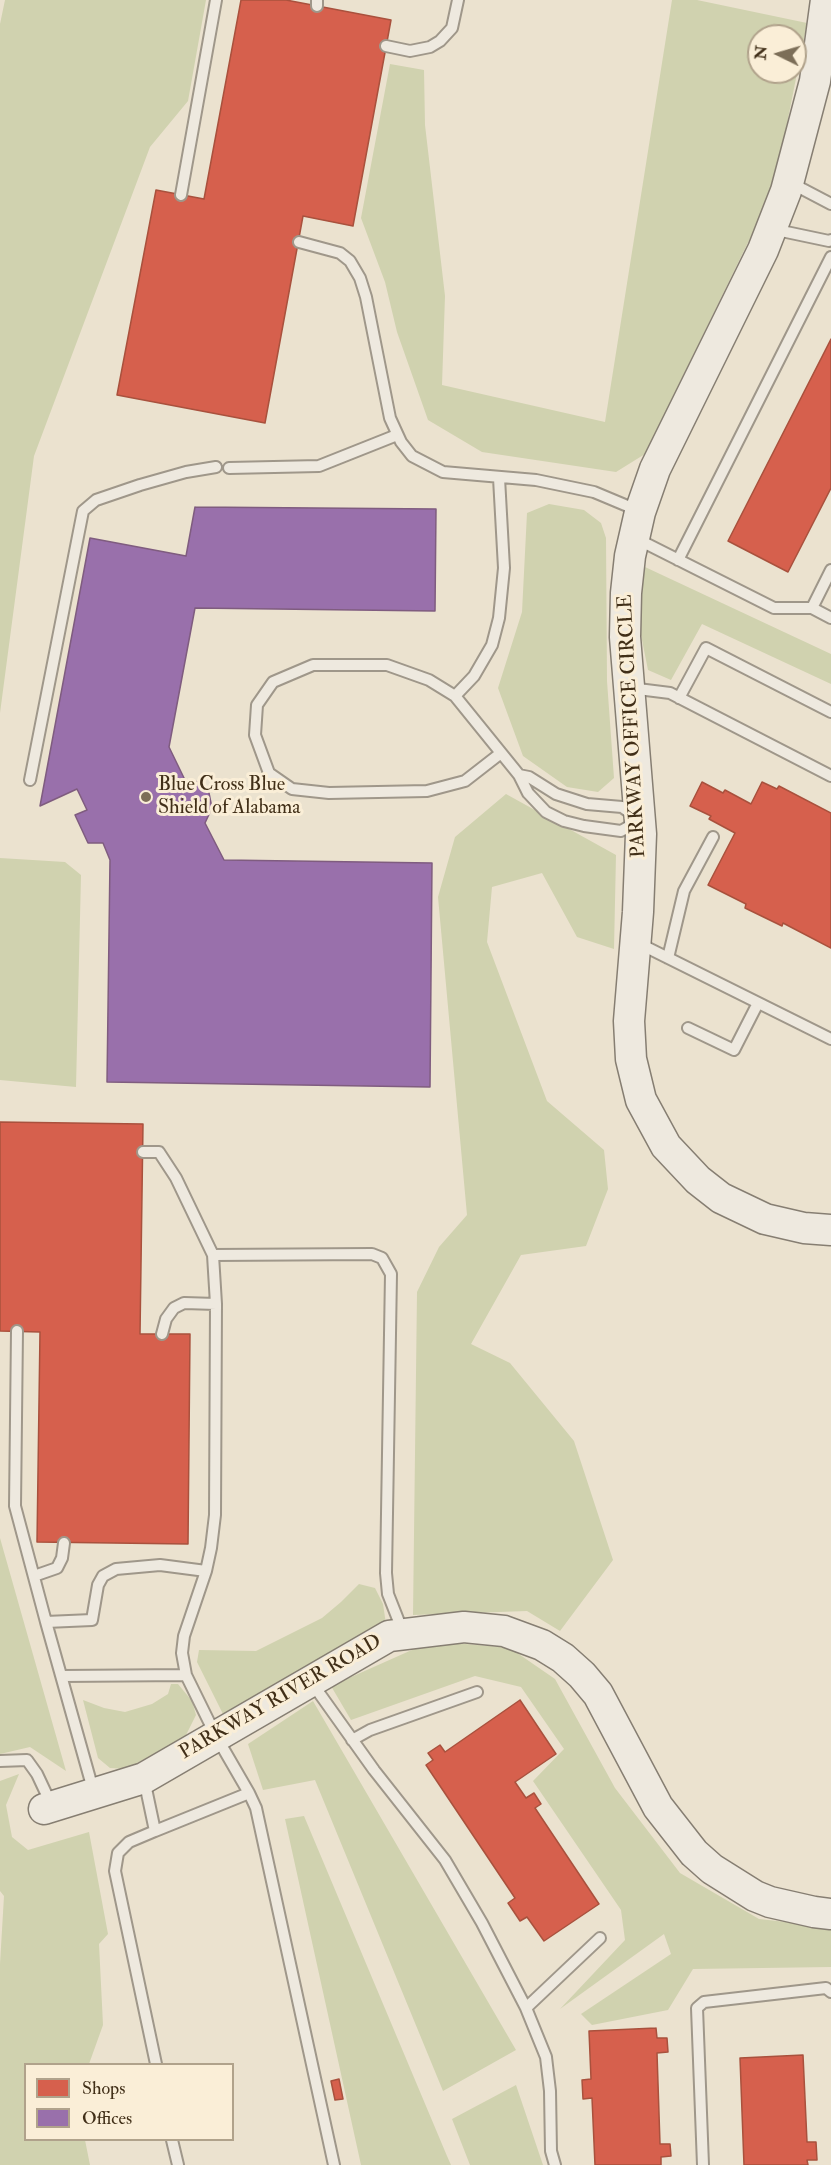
<!DOCTYPE html>
<html>
<head>
<meta charset="utf-8">
<style>
  body { margin:0 }
  #map { position:relative; width:831px; height:2165px; overflow:hidden; background:#ebe2cf; font-family:"IM FELL Double Pica",serif }
  canvas { display:block }
  .legend { position:absolute; left:24px; top:2063px; width:210px; height:78px; box-sizing:border-box; background:#faeed7; border:2px solid #b0a28b; margin:0; padding:8px 10px; list-style:none; font-size:18px; color:#412f18 }
  .legend li { display:flex; align-items:center; gap:12px; height:30px }
  .legend b { width:30px; border:2px solid #b0a28b }
  .north { position:absolute; left:747px; top:24px; width:60px; height:60px; box-sizing:border-box; background:#faeed7; border:2px solid #b0a28b; border-radius:50%; rotate:275deg; font-size:16px; font-weight:700; line-height:24px; text-align:center; color:#412f18 }
  .north::after { content:''; display:block; margin:auto; width:21px; height:27px; background:#7c6e58; clip-path:polygon(50% 0,100% 100%,50% 72%,0 100%) }
</style>
</head>
<body>
<div id="map">
<canvas width="831" height="2165"></canvas>
<ul class="legend">
<li><b style="height:16px;background:#d6604d"></b>Shops</li>
<li><b style="height:16px;background:#9970ab"></b>Offices</li>
</ul>
<div class="north">N</div>
</div>
<script>
const ctx = document.querySelector('canvas').getContext('2d');
ctx.lineJoin = 'round';
function fillPath(path, color) {
  ctx.fillStyle = color;
  ctx.fill(path, 'evenodd');
}
function shape(rows) {
  const path = new Path2D();
  for (const r of rows) {
    path.moveTo(r[0], r[1]);
    for (let i = 2; i < r.length; i += 2) path.lineTo(r[i], r[i + 1]);
  }
  return path;
}
function trace(path, color, width, dash) {
  ctx.strokeStyle = color;
  ctx.lineWidth = width;
  ctx.lineCap = dash ? 'butt' : 'round';
  ctx.setLineDash(dash || []);
  ctx.stroke(path);
}
function write(font, color, halo, rows, align = 'center') {
  ctx.font = font + ' "IM FELL Double Pica",serif';
  ctx.lineWidth = 6;
  ctx.setLineDash([]);
  ctx.textBaseline = 'middle';
  ctx.strokeStyle = halo;
  ctx.fillStyle = color;
  for (const [text, x, y, turn = 0] of rows) {
    ctx.save();
    ctx.translate(x, y);
    ctx.rotate((+turn || 0) * Math.PI / 180);
    ctx.textAlign = isNaN(turn) ? turn : align;
    if (halo) ctx.strokeText(text, 0, 0);
    ctx.fillText(text, 0, 0);
    ctx.restore();
  }
}
const green = shape([
  [5,0,206,0,188,101,150,147,34,456,0,713,0,24],
  [672,0,697,0,807,23,774,189,645,454,616,472,482,452,428,420,397,332,385,282,361,218,390,64,424,70,425,125,445,296,442,385,605,422],
  [759,36,795,36,795,72,759,72],
  [549,504,584,510,601,523,606,538,607,681,614,778,598,792,567,787,523,756,498,688,522,612,527,513],
  [645,567,831,654,831,684,702,624,671,680,648,670,635,605],
  [506,794,616,855,614,949,577,937,542,873,492,887,487,942,547,1101,604,1150,608,1189,586,1246,521,1255,471,1344,510,1363,574,1441,613,1560,560,1631,527,1611,413,1615,417,1292,439,1247,467,1215,438,897,455,837],
  [0,858,65,862,81,875,76,1087,0,1080],
  [0,1538,66,1771,30,1747,0,1754],
  [359,1584,375,1588,383,1604,386,1624,224,1716,197,1662,199,1650,256,1651,322,1618,341,1602],
  [432,1641,510,1648,555,1679,615,1788,680,1873,759,1919,831,1927,831,1967,693,1969,668,2010,592,2025,581,2014,671,1954,664,1934,560,2009,625,1940,621,1910,533,1781,564,1749,521,1687,475,1676,351,1720,331,1686],
  [171,1684,178,1684,192,1701,196,1715,185,1737,126,1769,110,1768,98,1758,83,1700,104,1708,125,1712,152,1704,168,1694],
  [313,1701,516,2050,443,2091,315,1780,263,1790,248,1744],
  [19,1774,6,1805,12,1837,28,1850,89,1832,108,1934,99,1944,103,2025,89,2064,26,2064,26,2140,85,2140,90,2165,0,2165,0,1964,4,1896,0,1891,0,1781],
  [304,1816,447,2156,451,2165,361,2165,285,1819],
  [516,2085,543,2165,470,2165,452,2119]
]);
const shops = shape([
  [241,0,286,0,391,20,353,226,303,216,265,423,117,395,156,190,204,199,241,0],
  [831,339,831,488,788,572,728,541,831,339],
  [702,782,723,793,725,790,751,804,762,782,777,789,779,786,831,813,831,948,783,923,782,926,745,908,746,904,708,885,735,833,709,819,711,816,690,806,702,782],
  [0,1122,143,1124,140,1334,190,1334,188,1544,37,1542,40,1332,0,1331,0,1122],
  [520,1700,556,1754,515,1782,526,1798,534,1793,541,1804,535,1808,599,1904,544,1941,527,1917,520,1921,508,1903,515,1898,426,1765,433,1760,428,1753,440,1745,445,1752,520,1700],
  [656,2028,657,2038,667,2038,668,2052,657,2053,660,2144,670,2144,671,2156,661,2157,661,2165,595,2165,592,2098,583,2099,582,2080,591,2079,589,2031,656,2028],
  [803,2055,807,2142,816,2142,817,2160,807,2160,808,2165,744,2165,740,2058,803,2055],
  [339,2079,343,2099,335,2100,331,2081,339,2079]
]);
const offices = shape([
  [195,507,436,509,435,611,195,608,169,747,185,780,199,782,209,793,212,808,205,823,224,860,432,863,430,1087,107,1082,110,860,103,843,88,843,75,815,87,810,77,789,40,806,90,538,186,556,195,507]
]);
const lane = shape([
  [317,6,317,0],
  [386,46,410,51,430,47,440,41,452,28,458,0],
  [791,183,831,204],
  [181,195,216,0],
  [772,229,829,241,831,240],
  [299,242,340,253,350,261,360,278,366,297,390,418,401,442,412,456,443,472,536,480,594,492,637,510],
  [229,468,319,466,397,435],
  [637,539,774,608,812,608,831,618],
  [678,560,831,257],
  [812,608,831,570],
  [630,688,670,693,831,776],
  [455,696,474,676,492,645,499,618,504,568,499,478],
  [679,698,706,648,831,712],
  [501,753,465,781,427,791,329,793,292,789,269,773,255,735,257,705,273,682,313,665,387,665,429,680,455,696,519,775],
  [519,775,529,777,556,794,587,804,622,807,640,820,621,831,584,826,564,821,546,812,528,793,519,775],
  [30,780,83,511,96,500,140,485,186,472,216,467],
  [638,943,831,1039],
  [668,958,684,891,713,837],
  [688,1028,734,1050,758,1003],
  [143,1152,159,1152,176,1178,213,1255,216,1304,215,1515,211,1548,206,1571,184,1636,182,1653,186,1675,216,1736,249,1793,155,1831,144,1779],
  [213,1255,372,1254,382,1258,391,1274,386,1573,388,1594,403,1632],
  [17,1331,15,1506,46,1622],
  [162,1334,166,1319,174,1308,184,1303,216,1304],
  [34,1576,57,1568,62,1558,64,1543],
  [62,1676,186,1675],
  [312,1683,374,1770,445,1860,482,1923,526,2008,546,2057,550,2091,551,2151,555,2165],
  [352,1740,370,1730,477,1692],
  [0,1761,27,1760,37,1774,52,1806],
  [94,1793,46,1622,92,1620,98,1585,103,1576,116,1569,160,1565,206,1571],
  [249,1793,256,1808,334,2165],
  [155,1831,129,1842,118,1853,115,1871,156,2064],
  [526,2008,600,1938],
  [172,2140,178,2165],
  [703,2165,697,2008,704,2002,826,1988,831,1992]
]);
const secondary = shape([
  [826,0,815,81,786,191,763,250,655,469,640,512,630,556,626,593,625,637,641,834,638,912,629,1021,631,1059,641,1100,666,1146,698,1180,721,1198,765,1219,804,1228,831,1230],
  [44,1809,144,1778,389,1636,464,1627,504,1631,542,1645,563,1658,582,1675,598,1694,658,1807,694,1853,712,1869,755,1896,770,1902,814,1912,831,1914]
]);
const markers = [
  [146,797,6,"#7c6e58"]
];
const streetNames = [
  ["PARKWAY OFFICE CIRCLE",633,726,-93],
  ["PARKWAY RIVER ROAD",281,1698,-30]
];
const poiNames = [
  ["Blue Cross Blue",158,786],
  ["Shield of Alabama",158,809]
];
fillPath(green, '#d0d2af');
fillPath(shops, '#d6604d');
trace(shops, '#a9513d', 1.5);
fillPath(offices, '#9970ab');
trace(offices, '#7f5c7f', 1.5);
trace(lane, '#9f978a', 14);
trace(secondary, '#867e72', 33);
trace(lane, '#eee9df', 10);
trace(secondary, '#eee9df', 30);
for (const [x, y, r, color] of markers) {
  const dot = new Path2D();
  dot.arc(x, y, r, 0, 2 * Math.PI);
  ctx.fillStyle = color;
  ctx.fill(dot);
  trace(dot, '#faeed7', 2);
}
write('20px', '#412f18', '#faeed7', streetNames);
write('20px', '#412f18', '#faeed7', poiNames, 'left');
</script>
</body>
</html>
